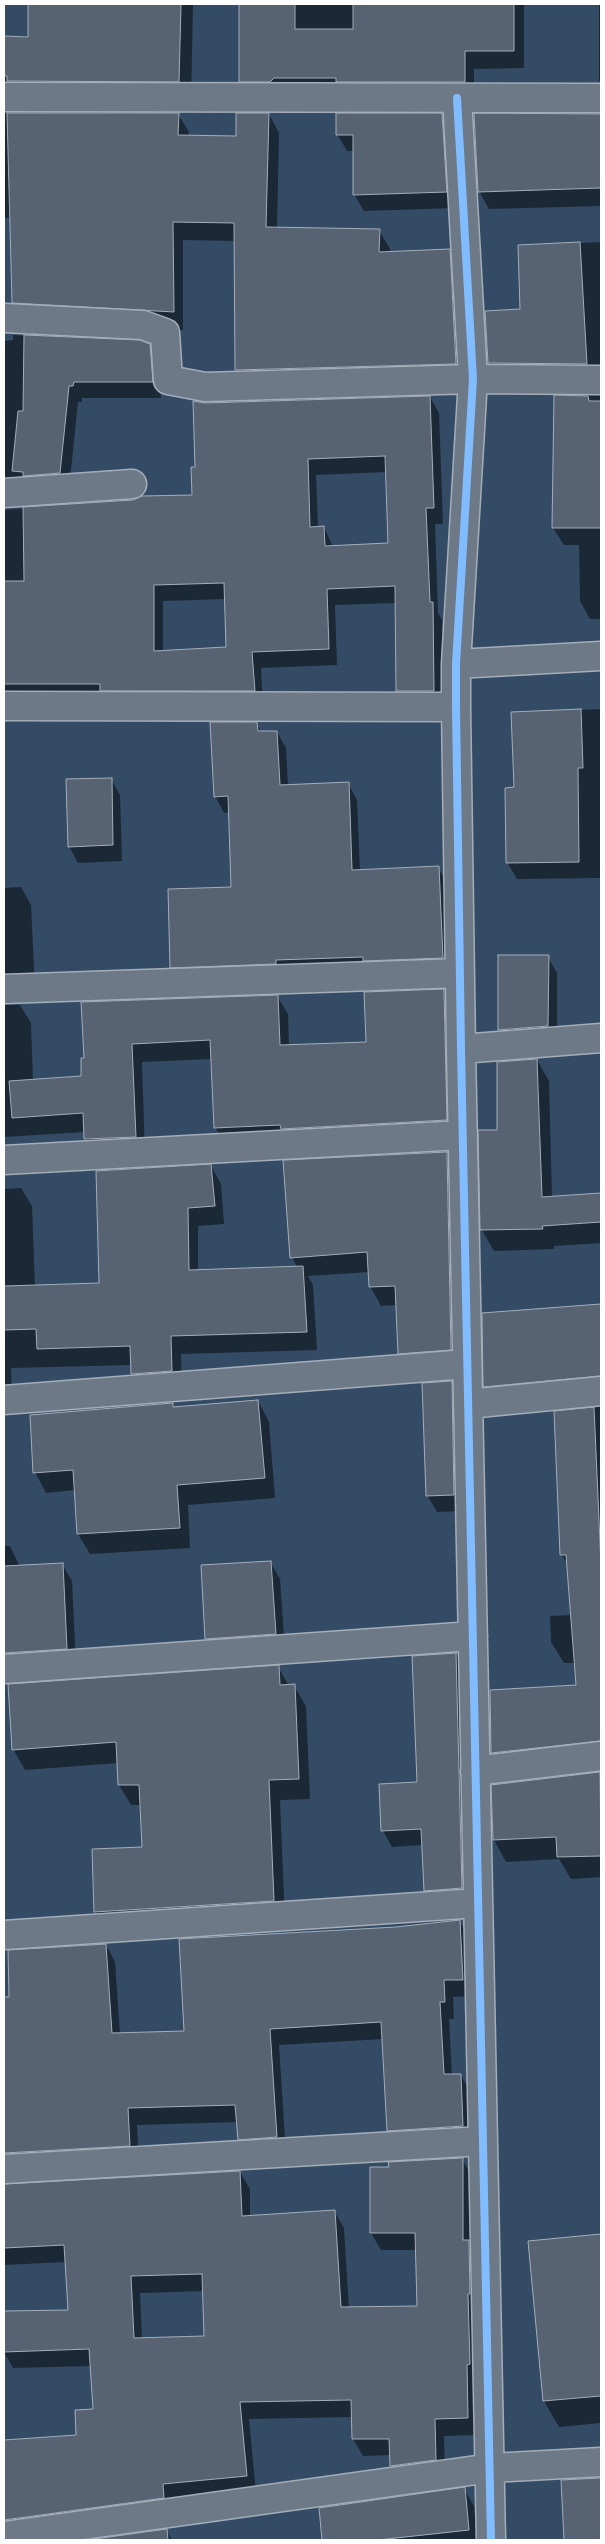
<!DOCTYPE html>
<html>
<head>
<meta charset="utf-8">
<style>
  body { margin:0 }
  #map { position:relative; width:605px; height:2544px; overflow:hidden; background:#344b65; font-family:"Architects Daughter",sans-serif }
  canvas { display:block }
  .frame { position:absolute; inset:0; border:5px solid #fff; pointer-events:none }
</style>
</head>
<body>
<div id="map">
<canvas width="605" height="2544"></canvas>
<div class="frame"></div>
</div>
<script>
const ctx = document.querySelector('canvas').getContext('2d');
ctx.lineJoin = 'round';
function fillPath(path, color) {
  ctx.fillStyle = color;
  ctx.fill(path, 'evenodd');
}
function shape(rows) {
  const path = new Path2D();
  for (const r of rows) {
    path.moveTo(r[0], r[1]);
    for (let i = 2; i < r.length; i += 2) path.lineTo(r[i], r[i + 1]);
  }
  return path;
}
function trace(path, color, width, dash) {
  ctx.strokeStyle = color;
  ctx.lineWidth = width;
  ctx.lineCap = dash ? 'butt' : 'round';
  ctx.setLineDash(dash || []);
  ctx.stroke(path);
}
const shadow = shape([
  [30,4,193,4,191,102,4,84,4,37,29,38],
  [240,4,524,4,524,68,474,69,474,99,250,99,240,81],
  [599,4,601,4,601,84,599,80],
  [4,113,178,114,189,132,188,137,237,137,269,114,279,133,277,228,379,230,390,249,390,253,449,250,460,268,466,382,247,388,237,370,236,241,183,240,183,330,24,321,13,302,11,218,4,218],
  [442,115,451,131,455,208,364,211,354,194,354,151,347,151,337,134],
  [475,115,601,115,601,206,489,209,479,191],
  [601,242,601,382,499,381,489,363,486,313,521,311,520,246],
  [13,335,140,342,149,345,159,362,161,398,82,398,82,402,78,402,69,489,4,497,4,341,13,340],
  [601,395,601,619,590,619,580,601,579,545,564,545,553,528,555,396],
  [430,397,439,413,443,524,435,524,438,613,442,620,442,707,407,707,398,691,396,603,335,605,337,665,261,668,263,707,4,699,4,510,193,496,205,404],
  [387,472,389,544,333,547,324,527,318,528,316,475],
  [226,599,227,648,163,652,163,601],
  [601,709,601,878,517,879,507,862,515,789,512,713],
  [256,723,262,733,277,732,286,748,288,786,348,783,357,800,360,871,438,867,447,884,451,974,181,984,172,967,233,888,230,812,224,813,215,796],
  [111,779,120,795,122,861,78,863,69,846],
  [21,887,31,905,35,989,4,996,4,888],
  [500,956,548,957,557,973,557,1043,508,1046,499,1030],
  [443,990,454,1009,457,1138,226,1146,215,1127,212,1059,142,1062,145,1155,95,1157,85,1139,85,1132,4,1137,4,1005,20,1005,31,1023,33,1081,83,1077,82,1059,277,996,288,1014,289,1046,367,1043],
  [537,1060,549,1081,552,1197,601,1194,601,1243,554,1246,554,1249,494,1251,482,1230,480,1132,498,1131],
  [447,1153,458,1172,462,1369,410,1373,399,1353,397,1305,381,1306,370,1286,369,1272,308,1276,313,1285,317,1350,181,1354,182,1389,143,1392,132,1374,132,1365,11,1368,12,1403,4,1407,4,1189,21,1188,32,1206,35,1286,101,1285,211,1166,221,1184,224,1224,198,1226,198,1271,297,1267,292,1257],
  [601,1305,601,1398,497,1408,485,1386,564,1307],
  [451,1382,461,1398,463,1511,437,1512,427,1495],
  [258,1401,269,1422,275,1498,188,1505,190,1548,90,1554,78,1534,76,1490,46,1493,35,1472,172,1404,175,1408],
  [601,1406,601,1763,504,1774,492,1753,491,1691,578,1686,576,1663,564,1663,551,1642,550,1616,572,1615,568,1566,562,1555,555,1412],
  [4,1546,10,1546,20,1567,62,1564,72,1581,76,1665,4,1673],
  [270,1562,280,1579,285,1650,216,1655,206,1639],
  [456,1654,465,1670,471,1905,434,1907,425,1891,423,1845,392,1847,383,1831,418,1784],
  [278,1667,289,1686,294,1686,306,1706,310,1799,280,1800,285,1921,107,1932,95,1912,143,1849,141,1805,131,1805,119,1785,119,1763,25,1770,13,1749],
  [601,1773,601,1877,571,1879,559,1859,506,1862,494,1840,493,1786],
  [459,1921,469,1938,472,1996,453,1997,454,2019,449,2019,452,2075,461,2075,470,2092,472,2143,398,2148,388,2131,383,2039,279,2045,286,2154,249,2156,239,2139,238,2122,137,2125,139,2163,4,2174,4,1999,11,1998,106,1945,115,1962,120,2034,185,2032,427,1926,427,1923],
  [462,2159,472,2176,477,2435,444,2436,445,2477,401,2483,391,2466,391,2455,363,2456,353,2439,352,2417,249,2419,256,2493,13,2537,4,2521,4,2441,78,2436,94,2410,92,2366,13,2368,4,2352,4,2313,69,2311,66,2262,4,2265,4,2186,240,2172,250,2189,250,2217,334,2211,344,2228,349,2309,418,2307,416,2250,381,2250,371,2233,390,2168],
  [204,2291,205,2337,142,2339,140,2293],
  [601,2235,601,2423,559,2427,544,2401,530,2242],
  [601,2479,601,2540,566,2540,562,2481],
  [464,2489,474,2506,477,2540,323,2540,320,2509],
  [166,2530,172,2540,96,2540]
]);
const building = shape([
  [28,4,181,4,179,82,7,81,7,76,4,76,4,36,28,37,28,4],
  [239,4,295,4,295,29,353,29,353,4,514,4,514,51,465,51,465,82,336,82,336,78,274,78,270,82,239,82,239,4],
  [7,113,179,113,178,135,236,136,236,113,269,113,266,227,380,229,379,252,450,249,456,364,235,370,234,223,173,222,174,312,12,303,7,113],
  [336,113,442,113,447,192,353,195,353,135,336,135,336,113],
  [474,113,601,114,601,188,478,192,474,113],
  [580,242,587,364,488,363,485,311,520,309,518,245,580,242],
  [24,335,140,340,150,344,153,382,74,382,73,386,69,386,60,473,23,476,23,472,12,471,18,411,23,411,24,335],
  [554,395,588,396,589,401,601,401,601,528,552,528,554,395],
  [430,396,434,508,426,508,430,602,433,602,434,691,396,691,395,586,327,589,329,649,252,652,255,691,100,691,100,684,4,684,4,581,24,581,23,507,133,500,142,496,192,495,191,467,195,467,193,401,205,403,430,396],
  [385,456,388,543,325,546,324,526,310,527,308,459,385,456],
  [224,583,226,647,154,651,154,585,224,583],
  [581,709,583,768,578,768,579,862,506,863,505,788,514,787,511,712,581,709],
  [210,722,257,722,258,731,277,731,280,785,349,782,352,870,439,866,443,958,363,961,363,957,276,960,276,964,170,968,168,889,231,887,228,796,214,797,210,722],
  [112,778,113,845,68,847,66,779,112,778],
  [498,955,549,955,548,1026,498,1030,498,955],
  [444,989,447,1120,281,1129,280,1125,214,1128,210,1040,132,1044,136,1137,84,1139,83,1113,12,1118,9,1081,81,1076,81,1058,84,1058,81,1002,278,995,280,1045,366,1042,364,992,444,989],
  [537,1059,542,1197,601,1193,601,1222,542,1226,543,1229,480,1230,478,1130,497,1130,497,1062,537,1059],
  [447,1152,451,1350,398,1354,395,1286,369,1287,367,1252,290,1258,283,1160,447,1152],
  [211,1164,215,1206,188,1208,189,1270,303,1266,307,1332,171,1336,172,1371,131,1374,130,1346,37,1349,36,1329,4,1330,4,1286,99,1283,96,1171,211,1164],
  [601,1304,601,1376,483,1387,482,1313,601,1304],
  [452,1381,454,1495,426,1496,422,1383,452,1381],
  [258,1400,265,1478,177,1485,180,1528,77,1534,73,1470,33,1473,30,1415,173,1403,173,1407,258,1400],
  [594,1407,601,1565,601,1741,491,1753,490,1690,576,1685,566,1555,560,1555,554,1411,594,1407],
  [271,1561,276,1634,205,1639,201,1565,271,1561],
  [63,1563,67,1649,4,1653,4,1566,63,1563],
  [456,1653,462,1888,424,1891,421,1829,381,1831,379,1784,417,1782,412,1656,456,1653],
  [279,1665,280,1685,295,1684,299,1779,269,1780,274,1901,94,1912,92,1849,142,1847,139,1785,118,1785,116,1742,12,1750,8,1684,279,1665],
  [600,1772,601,1856,557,1857,556,1837,493,1840,491,1785,600,1772],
  [460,1920,463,1980,444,1980,445,2002,440,2002,444,2074,461,2074,463,2126,387,2131,381,2022,270,2029,277,2137,238,2140,235,2105,128,2108,130,2146,4,2153,4,1997,9,1997,8,1950,106,1944,112,2033,184,2031,179,1939,396,1927,460,1920],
  [463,2158,463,2240,469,2240,470,2294,468,2294,470,2364,467,2365,468,2418,435,2419,436,2460,390,2466,389,2439,352,2439,351,2400,240,2402,247,2476,163,2484,164,2498,4,2520,4,2440,76,2435,75,2410,93,2409,89,2349,4,2352,4,2311,68,2310,64,2245,4,2248,4,2184,240,2171,242,2216,335,2210,341,2307,417,2306,415,2233,370,2233,370,2167,389,2167,388,2162,463,2158],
  [202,2274,204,2336,134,2338,131,2276,202,2274],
  [601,2234,601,2396,543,2401,528,2241,601,2234],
  [601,2478,601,2540,564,2540,561,2480,601,2478],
  [465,2487,469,2530,378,2540,322,2540,319,2508,465,2487],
  [167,2529,168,2540,87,2540,167,2529]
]);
const minor = shape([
  [4,97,601,98],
  [457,98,473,379,456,664,456,707,461,1049,491,2540],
  [4,318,143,325,165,333,168,380,205,387,473,379,601,380],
  [4,493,132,484],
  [456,664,601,656],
  [4,706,456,707],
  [4,989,460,973],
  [461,1049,601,1038],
  [4,1160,463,1135],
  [4,1400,467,1364],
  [468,1404,601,1391],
  [4,1669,473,1636],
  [475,1771,601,1756],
  [4,1935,478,1903],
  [4,2169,482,2141],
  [4,2536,491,2468,601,2462]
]);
const cycleway = shape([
  [457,98,473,379,456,664,456,707,461,1049,491,2540]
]);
fillPath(shadow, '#0007');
fillPath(building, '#576373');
trace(building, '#a4aeba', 1);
trace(minor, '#a4aeba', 31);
trace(minor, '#6d7986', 28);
trace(cycleway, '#80bcff', 8);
</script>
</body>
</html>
